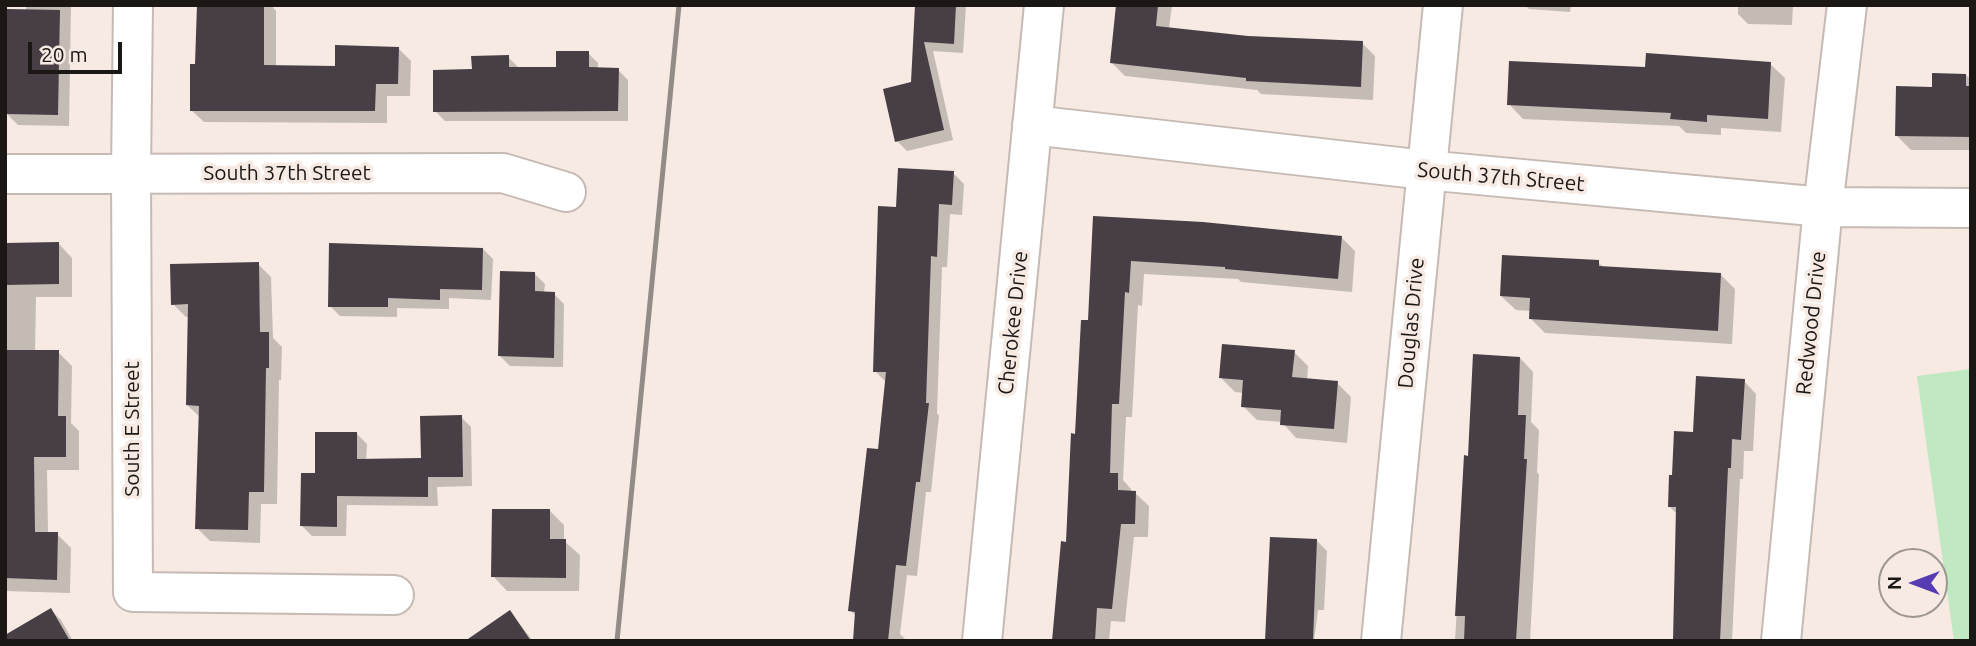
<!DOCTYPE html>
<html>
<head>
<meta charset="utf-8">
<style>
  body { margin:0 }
  #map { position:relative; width:1976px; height:646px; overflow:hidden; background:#f6eae3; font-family:Ubuntu,sans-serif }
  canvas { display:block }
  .frame { position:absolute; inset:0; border:7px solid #1b1715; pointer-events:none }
  .north { position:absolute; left:1878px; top:548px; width:70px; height:70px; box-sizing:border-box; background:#f6eae3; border:2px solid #9e9691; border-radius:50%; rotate:270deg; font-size:19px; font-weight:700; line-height:28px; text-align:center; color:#1b1715 }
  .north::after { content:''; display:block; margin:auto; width:24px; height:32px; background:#563bb3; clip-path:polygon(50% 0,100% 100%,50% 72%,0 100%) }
  .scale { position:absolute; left:28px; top:42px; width:94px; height:32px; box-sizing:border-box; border:4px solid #1b1715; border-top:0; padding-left:9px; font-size:21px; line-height:24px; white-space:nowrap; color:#1b1715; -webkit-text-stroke:5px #f6eae3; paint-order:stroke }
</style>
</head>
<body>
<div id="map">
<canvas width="1976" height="646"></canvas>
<div class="frame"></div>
<div class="north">N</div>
<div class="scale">20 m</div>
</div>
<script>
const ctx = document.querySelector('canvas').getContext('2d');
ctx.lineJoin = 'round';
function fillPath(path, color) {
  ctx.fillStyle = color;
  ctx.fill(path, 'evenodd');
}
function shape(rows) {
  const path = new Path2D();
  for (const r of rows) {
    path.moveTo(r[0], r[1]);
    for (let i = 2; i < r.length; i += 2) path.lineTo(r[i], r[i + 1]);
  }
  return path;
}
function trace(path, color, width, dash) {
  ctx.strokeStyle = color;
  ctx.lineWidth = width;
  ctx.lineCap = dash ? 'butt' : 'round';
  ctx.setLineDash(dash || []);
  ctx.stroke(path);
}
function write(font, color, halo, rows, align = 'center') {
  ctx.font = font + ' Ubuntu,sans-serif';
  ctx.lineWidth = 7;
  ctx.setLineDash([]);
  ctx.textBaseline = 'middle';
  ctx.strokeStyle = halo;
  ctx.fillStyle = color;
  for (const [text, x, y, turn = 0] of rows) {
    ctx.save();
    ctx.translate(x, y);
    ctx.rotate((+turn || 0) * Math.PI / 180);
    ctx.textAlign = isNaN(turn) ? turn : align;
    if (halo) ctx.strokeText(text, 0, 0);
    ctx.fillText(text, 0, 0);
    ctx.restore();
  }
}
const green = shape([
  [1971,369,1971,641,1954,641,1917,376]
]);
const shadow = shape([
  [26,5,71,5,69,126,18,125,6,113,5,31,8,32,26,11],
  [199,5,271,5,276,11,276,67,336,68,398,48,411,61,410,96,387,96,387,123,204,122,191,110,197,66],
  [917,5,966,5,963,53,933,51,953,140,907,151,897,141,912,84],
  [1118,5,1172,5,1169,29,1247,37,1362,43,1375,56,1373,100,1261,94,1257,90,1125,76,1111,62],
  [1525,5,1571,5,1570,12,1529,9],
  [1738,5,1793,5,1792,25,1748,24,1738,14],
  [588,53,598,63,598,69,618,70,628,80,628,121,445,121,435,111,474,71,508,57,518,67,557,69],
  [1770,64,1785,78,1781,132,1721,128,1721,135,1686,133,1679,126,1523,119,1509,104,1647,69],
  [1966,75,1971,80,1971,150,1911,150,1897,136,1934,89],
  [953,173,964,184,962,215,950,214,947,267,942,267,937,413,939,416,931,492,926,492,917,576,907,575,900,634,907,641,855,641,856,616,850,610,879,451,887,383,875,371,898,209],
  [1094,218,1341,237,1355,251,1352,292,1241,282,1238,279,1144,274,1142,306,1138,305,1132,417,1126,417,1123,480,1131,489,1131,492,1135,493,1149,506,1148,537,1134,537,1125,622,1111,621,1109,641,1054,641,1068,543,1077,435,1089,322],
  [5,244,59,244,72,258,72,297,36,297,35,352,58,352,72,366,71,423,79,431,79,470,47,470,48,534,57,534,71,548,70,593,5,591],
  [483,249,493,259,491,300,449,298,449,309,397,308,397,317,340,316,330,306],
  [1598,262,1604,268,1720,274,1735,289,1732,344,1545,333,1531,319,1531,311,1516,310,1501,296],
  [258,264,271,277,273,338,282,347,281,380,279,380,277,504,261,504,260,543,210,541,197,528,200,417,187,405,189,317,186,317,173,304],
  [535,274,545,284,544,293,554,294,564,304,563,367,510,366,500,356],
  [1294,352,1308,366,1307,380,1337,383,1351,397,1347,443,1296,438,1282,422,1257,420,1243,406,1244,393,1235,392,1221,378],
  [1520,358,1533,372,1531,422,1539,430,1537,472,1539,475,1530,641,1455,641,1466,457,1469,457],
  [1744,381,1756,394,1753,451,1744,451,1743,479,1740,479,1732,641,1674,641,1678,515,1669,506,1695,434],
  [461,417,471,427,472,486,437,487,438,506,347,505,346,536,312,536,302,526,317,474,357,434,367,444,366,461,422,459],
  [550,511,564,525,564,541,580,555,579,591,507,591,493,576],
  [1317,541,1327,551,1324,610,1318,610,1314,641,1267,641],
  [51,610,61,620,73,641,30,641],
  [510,612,533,641,485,641]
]);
const building = shape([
  [197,5,264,5,264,65,335,66,335,45,399,47,398,84,376,84,375,111,190,111,190,64,195,64],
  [915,5,956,5,954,44,924,42,944,130,895,142,883,89,911,82],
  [1116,5,1158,5,1156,26,1248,36,1363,41,1361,87,1246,81,1246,78,1110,63],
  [6,9,60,10,58,115,5,114],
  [556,51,589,51,589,67,619,68,618,111,433,112,433,70,472,69,471,56,509,55,509,67,556,67],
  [1646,53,1771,62,1768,119,1707,115,1707,122,1670,119,1671,113,1507,105,1509,61,1645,67],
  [1932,73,1966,74,1966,86,1971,86,1971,137,1895,136,1896,86,1932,87],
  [898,168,954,171,952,205,939,204,937,257,931,256,926,403,929,403,920,482,916,482,906,566,896,565,888,641,853,641,855,612,848,611,867,448,878,449,886,372,873,372,878,206,896,207],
  [1093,216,1203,222,1342,236,1338,279,1225,269,1225,267,1131,261,1129,293,1125,292,1119,404,1112,404,1110,473,1118,473,1118,490,1136,491,1135,524,1121,524,1112,609,1097,608,1095,641,1052,641,1061,541,1066,542,1071,433,1075,434,1081,320,1088,320],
  [59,242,59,284,5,285,5,243],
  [329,243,483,248,482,290,440,289,440,300,388,298,388,307,328,307],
  [1502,255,1599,260,1599,266,1721,273,1718,331,1529,319,1530,298,1500,296],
  [259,262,260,332,269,332,269,368,266,368,264,492,249,492,248,530,195,529,199,406,186,405,188,304,171,305,170,264],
  [500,271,535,272,535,291,555,292,554,358,498,356],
  [1222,344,1295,350,1292,377,1338,381,1334,429,1280,425,1281,410,1241,407,1243,380,1219,378],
  [5,350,59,350,58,416,66,416,66,457,34,457,35,532,58,532,57,580,5,578],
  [1473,354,1520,357,1518,415,1526,415,1524,459,1527,459,1516,641,1464,641,1465,616,1455,616,1464,455,1468,456],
  [1696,376,1745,379,1741,440,1732,439,1731,468,1728,468,1720,641,1673,641,1676,507,1668,507,1669,475,1672,475,1674,431,1693,432],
  [462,415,463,477,428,477,428,497,337,496,337,527,300,526,301,473,315,473,315,432,357,432,357,459,421,458,420,416],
  [492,509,550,509,550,539,566,539,566,578,491,577],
  [1270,537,1317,539,1313,641,1265,641],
  [51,608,70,641,5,641,5,635],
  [510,610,531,641,465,641]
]);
const street = shape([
  [133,5,131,172,133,592,394,595],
  [1032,125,1425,170,1823,207,1971,208],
  [5,174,503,173,566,192],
  [982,641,1044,5],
  [1381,641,1443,5],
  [1781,641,1823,207,1847,5]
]);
const rail = shape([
  [617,641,679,5]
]);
const streetNames = [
  ["South 37th Street",287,173],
  ["South 37th Street",1501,177,5],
  ["Cherokee Drive",1013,323,-84],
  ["Douglas Drive",1411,323,-85],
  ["Redwood Drive",1811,323,-84],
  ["South E Street",132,429,-90]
];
fillPath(green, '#c0e8c1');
fillPath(shadow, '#0003');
fillPath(building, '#473f45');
trace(street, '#c6bab4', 42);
trace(street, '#fff', 38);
trace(rail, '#938b86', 5);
write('21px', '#1b1715', '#f6eae3', streetNames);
</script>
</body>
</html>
